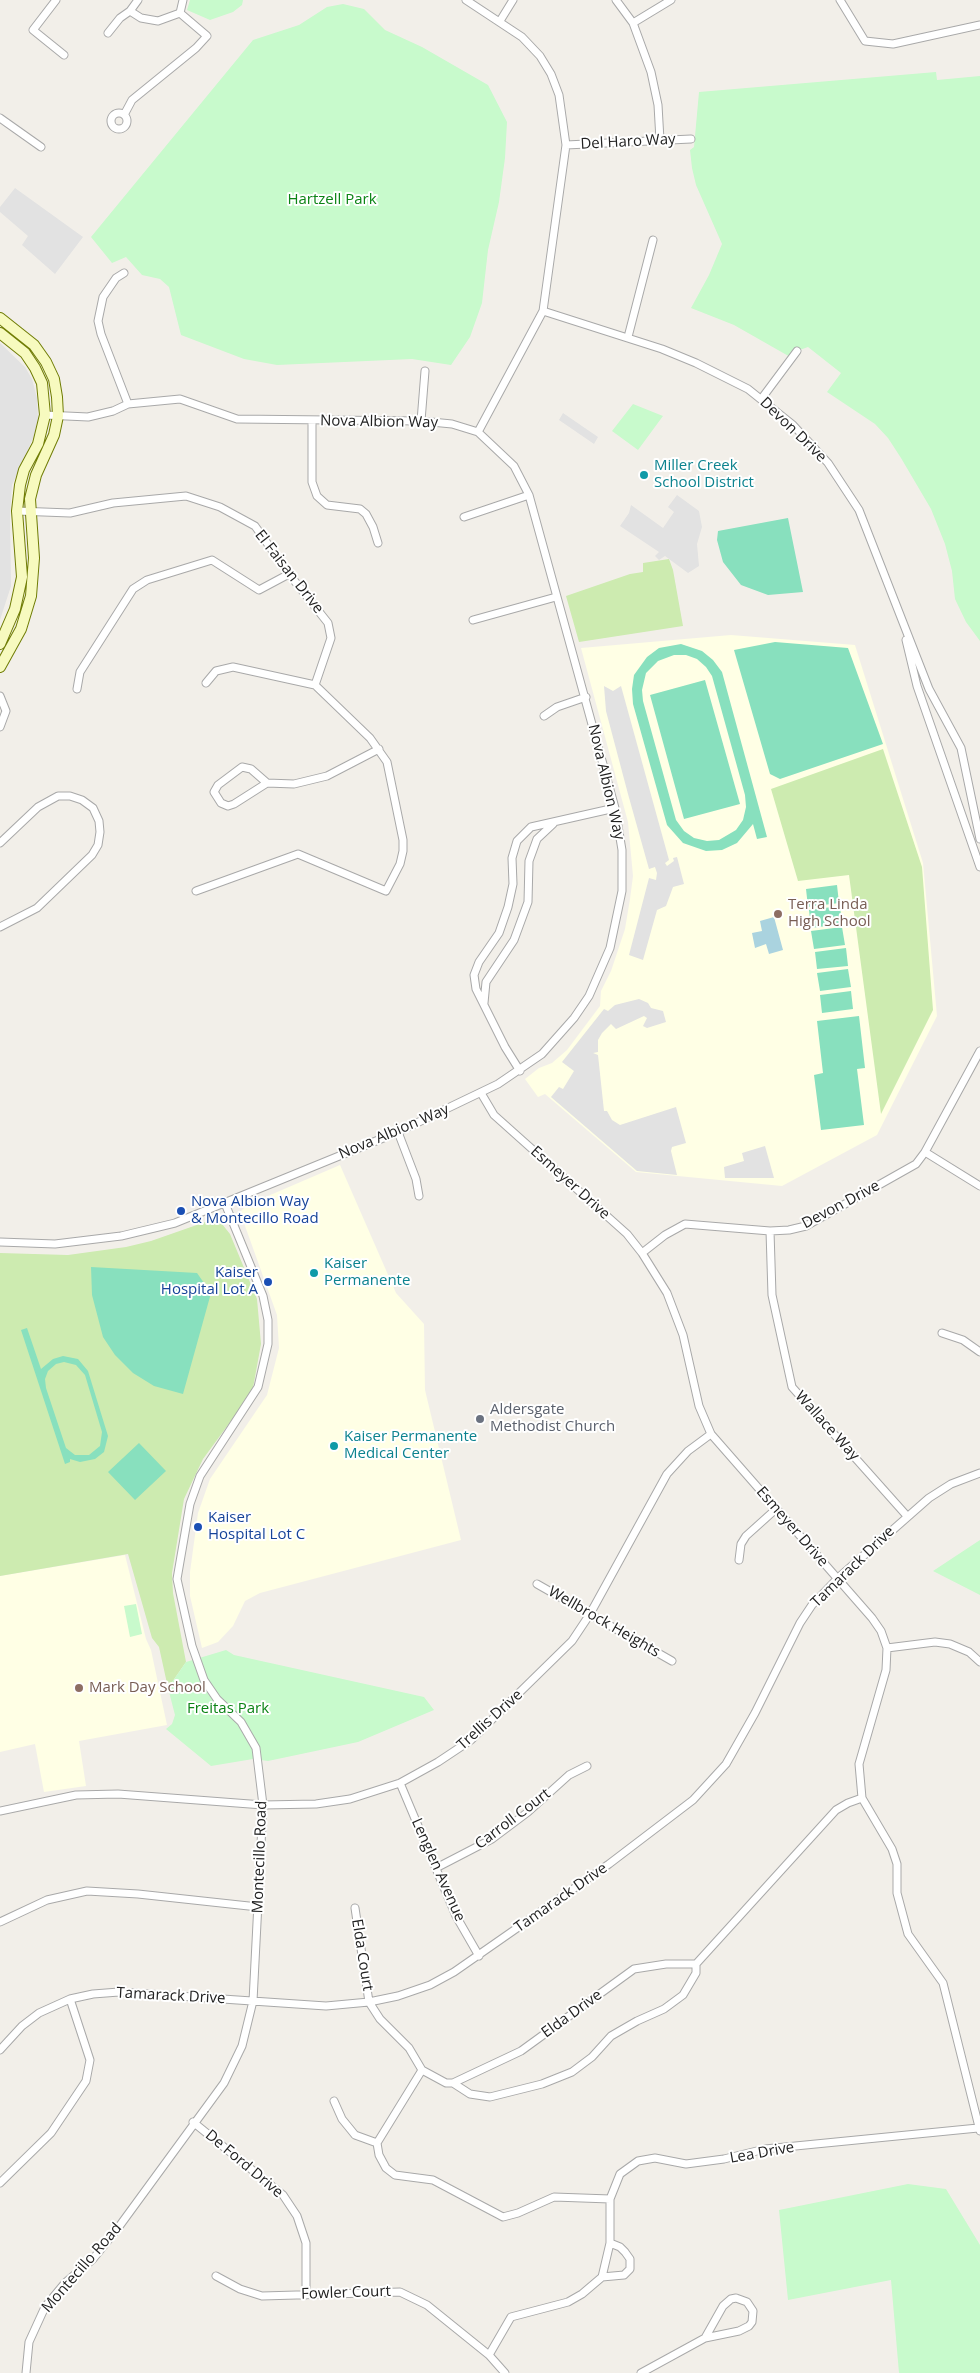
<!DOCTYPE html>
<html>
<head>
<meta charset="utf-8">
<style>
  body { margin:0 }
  canvas { display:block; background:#f2efe9 }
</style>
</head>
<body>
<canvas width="980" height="2373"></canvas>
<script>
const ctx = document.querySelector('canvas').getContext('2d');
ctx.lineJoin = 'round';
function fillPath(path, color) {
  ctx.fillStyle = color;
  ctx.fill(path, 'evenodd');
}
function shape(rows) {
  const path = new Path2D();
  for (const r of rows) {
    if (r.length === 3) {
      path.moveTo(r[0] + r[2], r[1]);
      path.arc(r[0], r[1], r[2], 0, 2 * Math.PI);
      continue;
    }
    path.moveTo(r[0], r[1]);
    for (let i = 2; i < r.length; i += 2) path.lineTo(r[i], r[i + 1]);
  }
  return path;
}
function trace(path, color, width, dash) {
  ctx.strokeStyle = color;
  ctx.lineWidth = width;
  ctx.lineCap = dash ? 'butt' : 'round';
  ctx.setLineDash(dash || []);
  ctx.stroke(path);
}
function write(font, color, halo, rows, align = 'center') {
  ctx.font = font + ' "Open Sans",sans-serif';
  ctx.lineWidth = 4;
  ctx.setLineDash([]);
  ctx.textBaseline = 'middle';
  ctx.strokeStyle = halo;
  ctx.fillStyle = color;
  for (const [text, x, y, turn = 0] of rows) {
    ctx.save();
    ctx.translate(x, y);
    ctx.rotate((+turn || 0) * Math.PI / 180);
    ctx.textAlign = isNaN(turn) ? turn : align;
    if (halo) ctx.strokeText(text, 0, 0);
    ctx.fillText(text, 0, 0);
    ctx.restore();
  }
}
const education = shape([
  [731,635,855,645,923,863,937,1016,877,1135,782,1186,636,1172,545,1094,538,1097,525,1079,539,1068,552,1063,567,1050,600,1006,601,991,611,971,625,929,630,899,633,876,628,822,581,648],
  [340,1165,396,1293,424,1324,425,1390,461,1540,260,1593,245,1601,233,1626,218,1642,202,1648,190,1596,190,1572,198,1513,210,1479,267,1395,279,1348,277,1315,240,1212,247,1205],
  [125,1555,146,1639,151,1650,167,1725,79,1741,86,1786,44,1792,35,1744,0,1752,0,1576]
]);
const grass = shape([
  [669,559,673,570,683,626,579,642,566,596,630,574,643,572,643,563],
  [883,749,922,867,933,1010,881,1114,849,875,798,881,771,789],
  [211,1220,222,1224,230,1234,257,1299,261,1344,253,1388,239,1410,203,1459,184,1499,172,1573,173,1593,186,1662,168,1688,159,1647,152,1638,128,1554,0,1576,0,1253,68,1255,126,1247,151,1241]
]);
const park = shape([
  [190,0,243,0,242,5,233,12,210,20,187,10],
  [343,4,364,9,385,30,422,47,488,85,507,122,505,158,499,202,488,250,482,303,470,337,451,365,412,359,277,365,244,359,181,335,169,287,160,279,142,275,126,257,112,263,91,237,253,40,299,25,327,7],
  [936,72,937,80,980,76,980,641,966,622,955,599,952,571,945,544,931,509,901,458,888,438,875,424,827,392,841,373,808,347,797,351,792,358,734,325,691,308,709,275,722,244,696,185,692,168,690,150,694,147,699,92],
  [633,404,663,416,638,450,612,431],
  [980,1540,980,1595,933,1571],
  [136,1604,142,1634,130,1637,124,1606],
  [226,1650,234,1655,424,1697,434,1710,358,1742,268,1761,253,1759,211,1766,166,1729,172,1724,175,1715,168,1688,186,1662],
  [908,2184,946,2189,980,2245,980,2373,899,2373,891,2280,788,2300,779,2210]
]);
const pitch = shape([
  [788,518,803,592,768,595,741,585,723,562,717,540,718,531],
  [775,642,848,648,883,744,780,779,770,774,734,650],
  [681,644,702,651,713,660,722,672,767,837,757,839,753,824,737,843,722,850,706,851,683,843,667,825,633,704,632,689,634,675,647,657,659,648],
  [674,655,686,655,697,659,706,667,712,676,745,795,746,807,743,820,736,830,719,840,707,841,694,838,684,831,676,820,643,701,642,690,646,673,658,661],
  [705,680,740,804,684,819,650,695],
  [837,885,839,903,808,907,806,889],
  [840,906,842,924,811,928,809,910],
  [842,927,845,945,814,949,811,931],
  [846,948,848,966,817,969,815,952],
  [848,969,851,987,820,991,817,973],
  [851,991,853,1009,822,1013,820,995],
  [859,1016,865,1068,857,1069,864,1125,821,1130,814,1075,823,1073,817,1021],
  [91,1267,197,1273,211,1293,183,1394,154,1386,133,1373,115,1355,103,1337,92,1295],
  [27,1328,41,1369,53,1359,63,1356,78,1359,88,1371,108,1436,104,1452,95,1459,80,1462,70,1459,70,1462,65,1464,21,1330],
  [64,1362,76,1365,85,1375,102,1432,100,1446,89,1455,75,1455,66,1448,46,1388,45,1379,48,1371,56,1364],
  [139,1443,166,1471,135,1500,108,1472]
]);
const parking = shape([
  [15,188,83,237,55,274,22,245,28,236,0,212,0,207],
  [0,343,25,367,32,379,37,398,38,418,34,436,12,485,10,516,11,586,0,620],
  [563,413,598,437,594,444,559,420],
  [677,495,699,511,702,527,697,544,699,566,688,573,665,556,659,560,655,556,659,552,620,526,629,513,631,505,663,528,674,512,668,507],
  [604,686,613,691,621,686,669,860,665,863,667,866,674,861,673,858,677,857,684,884,673,887,666,906,657,910,643,960,629,955,649,878,656,880,657,873,655,867,649,869,628,794,606,711],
  [639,999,648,1003,651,1008,663,1011,666,1022,647,1028,643,1026,647,1018,644,1016,616,1029,611,1024,602,1033,598,1040,598,1052,593,1053,598,1055,604,1111,607,1111,612,1120,620,1125,676,1107,686,1143,672,1147,671,1151,677,1175,637,1171,551,1097,559,1087,563,1089,574,1071,562,1062,604,1009,608,1011,615,1005],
  [765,1146,774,1178,725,1178,724,1167,744,1161,742,1153]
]);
const water = shape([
  [774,917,783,950,769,954,766,944,755,948,752,933,762,931,760,921]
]);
const street = shape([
  [56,0,33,30,64,55],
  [466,0,522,37,540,56,551,74,559,95,566,145,543,311,478,432],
  [616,0,633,23,651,72,658,105,660,140],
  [840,0,865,41,893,44,980,25],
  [130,11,138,0],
  [500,21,513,0],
  [633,23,671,0],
  [108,33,120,18,130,11,141,18,158,21,180,13],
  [119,121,8],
  [124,115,132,100,196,48,207,36,180,13,183,0],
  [0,118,41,147],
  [566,145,691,139],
  [124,273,116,278,103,297,98,321,101,334,128,404],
  [543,311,662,349,696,363,748,389,793,425,828,463,859,510,929,689,961,748,980,839],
  [628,337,653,240],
  [762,398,797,351],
  [312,420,312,482,317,496,327,505,360,509,366,514,373,527,378,543],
  [421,421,425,371],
  [17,511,70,513,113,503,186,496,220,507,255,526,289,574,328,623,331,638,315,685,370,738,387,762,403,840,403,851,400,864,386,891,298,854,196,891],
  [464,517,529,495],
  [473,620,556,597],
  [906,640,917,686,980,867],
  [206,683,216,671,233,667,315,685],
  [77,689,80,672,133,589,147,580,212,560,259,590,289,574],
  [0,696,6,711,0,727],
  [544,716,557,707,586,697],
  [267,783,234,804,228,806,221,803,214,792,218,785,242,767,251,769,267,783,294,784,327,776,379,749],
  [0,843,38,807,58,796,70,796,82,800,93,808,99,821,100,832,98,845,92,855,37,908,0,927],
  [484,1003,486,982,514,940,528,902,529,861,537,839,553,824],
  [520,1071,505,1047,476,989,474,975,479,962,499,933,508,907,513,884,512,858,517,841,531,827,615,808],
  [481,1093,494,1115,627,1234,642,1253,667,1293,683,1335,699,1406,711,1434,872,1618,881,1631,887,1648,886,1670,859,1764,862,1798,892,1849,897,1864,897,1893,908,1934,943,1983,980,2131],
  [398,1132,416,1179,419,1196],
  [925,1152,980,1186],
  [770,1231,772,1295,792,1387,907,1516],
  [0,1242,55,1244,121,1236,175,1223,398,1132,498,1084,542,1054,574,1018,589,996,610,948,622,891,622,850,615,808,529,495,514,466,478,432,452,424,421,421,237,419,180,399,128,404,113,411,88,417,45,415],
  [642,1253,665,1235,685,1224,770,1231,789,1230,806,1226,916,1164,925,1152,980,1051],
  [942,1333,963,1340,980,1352],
  [739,1560,741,1544,746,1536,776,1509],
  [537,1584,672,1661],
  [887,1648,935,1642,950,1644,969,1652,980,1662],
  [400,1783,456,1916,479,1956],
  [0,1811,76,1795,118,1794,263,1805,316,1804,350,1799,400,1783,438,1762,471,1740,572,1641,590,1614,667,1474,688,1451,711,1434],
  [436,1868,492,1839,528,1812,569,1775,587,1766],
  [355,1908,369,2002,380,2019,409,2048,422,2070,446,2083,453,2083,521,2051,634,1969,666,1964,696,1964],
  [0,1922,47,1900,87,1891,138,1894,258,1907],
  [0,2050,22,2026,39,2013,70,1999,93,1994,119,1992,326,2006,369,2002,398,1996,430,1985,454,1972,609,1864,693,1800,726,1764,755,1713,800,1623,812,1605,837,1579,929,1498,951,1484,980,1473],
  [422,2070,377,2143,379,2155,386,2168,395,2175,433,2180,503,2217,518,2213,554,2197,610,2199],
  [453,2083,470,2094,490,2097,542,2084,572,2072,592,2057,611,2036,637,2021,664,2009,683,1995,696,1973,696,1964,836,1810,848,1803,862,1798],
  [334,2101,342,2119,355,2135,377,2143],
  [193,2122,283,2195,297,2216,306,2243,306,2295],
  [0,2183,51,2133,86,2081,90,2060,70,1999],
  [216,2276,240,2289,262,2296,400,2292,427,2305,489,2355],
  [602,2277,624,2275,630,2269,630,2259,625,2252,620,2247,610,2243],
  [736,2298,747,2302,753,2311,752,2322,749,2326,739,2331,705,2338,723,2306,731,2299,736,2298],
  [26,2373,29,2342,45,2307,65,2283,93,2259,118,2228,224,2083,242,2046,253,2001,263,1805,256,1748,241,1722,217,1699,204,1680,192,1646,177,1579,190,1504,200,1476,258,1387,268,1344,268,1320,263,1296,224,1201],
  [505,2373,489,2355,511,2317,568,2302,582,2294,602,2277,610,2243,610,2199,620,2174,638,2161,655,2158,686,2164,724,2159,765,2149,978,2128],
  [641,2373,705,2338]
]);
const secondary = shape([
  [0,318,34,345,46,362,54,379,57,397,58,416,54,435,36,475,30,499,34,558,31,596,21,629,0,667],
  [0,333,25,353,35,368,42,383,45,415,38,444,24,470,20,485,17,511,22,577,15,609,0,644]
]);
const markers = [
  [644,475,5,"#0f9aa8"],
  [778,914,5,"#8d6e63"],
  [181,1211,5,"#1a4fb4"],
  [314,1273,5,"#0f9aa8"],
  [268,1282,5,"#1a4fb4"],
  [480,1419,5,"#6b7280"],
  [334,1446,5,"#0f9aa8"],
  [198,1527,5,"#1a4fb4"],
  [79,1688,5,"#8d6e63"]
];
const streetNames = [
  ["Del Haro Way",628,142,-3],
  ["Nova Albion Way",379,422,1],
  ["Devon Drive",793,430,44],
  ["El Faisan Drive",289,572,52],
  ["Nova Albion Way",606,782,77],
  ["Nova Albion Way",394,1132,-23],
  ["Esmeyer Drive",570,1183,42],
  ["Devon Drive",841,1205,-28],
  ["Wallace Way",827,1426,48],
  ["Esmeyer Drive",792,1527,49],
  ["Tamarack Drive",853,1567,-44],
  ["Wellbrock Heights",604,1622,30],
  ["Trellis Drive",490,1720,-42],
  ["Carroll Court",513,1819,-37],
  ["Montecillo Road",260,1857,-88],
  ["Lenglen Avenue",438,1870,66],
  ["Tamarack Drive",561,1898,-35],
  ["Elda Court",362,1955,81],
  ["Tamarack Drive",171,1996,3],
  ["Elda Drive",572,2014,-36],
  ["Lea Drive",762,2153,-10],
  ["De Ford Drive",244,2164,40],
  ["Montecillo Road",82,2268,-49],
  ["Fowler Court",346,2293,-2]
];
const parkNames = [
  ["Hartzell Park",332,200],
  ["Freitas Park",228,1709]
];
const cultureNames = [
  ["Miller Creek",654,466],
  ["School District",654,483],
  ["Kaiser",324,1264],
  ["Permanente",324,1281],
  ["Kaiser Permanente",344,1437],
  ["Medical Center",344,1454]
];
const educationNames = [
  ["Terra Linda",788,905],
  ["High School",788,922],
  ["Mark Day School",89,1688]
];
const transitNames = [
  ["Nova Albion Way",191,1202],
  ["& Montecillo Road",191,1219],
  ["Kaiser",258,1273,"right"],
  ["Hospital Lot A",258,1290,"right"],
  ["Kaiser",208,1518],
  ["Hospital Lot C",208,1535]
];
const worshipNames = [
  ["Aldersgate",490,1410],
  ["Methodist Church",490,1427]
];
fillPath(education, '#ffffe5');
fillPath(grass, '#cdebb0');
fillPath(park, '#c8facc');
fillPath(pitch, '#88e0be');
fillPath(parking, '#e2e2e2');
fillPath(water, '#aad3df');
trace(street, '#a9a9a9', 9);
trace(secondary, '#707d05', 12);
trace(street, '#fff', 7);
trace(secondary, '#f7fabf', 10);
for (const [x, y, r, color] of markers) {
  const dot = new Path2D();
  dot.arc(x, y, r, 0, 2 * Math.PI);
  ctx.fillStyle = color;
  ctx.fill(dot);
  trace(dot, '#fff', 2);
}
write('15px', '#222', '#fff', streetNames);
write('15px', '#0c8416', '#fff', parkNames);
write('15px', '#0d838f', '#fff', cultureNames, 'left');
write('15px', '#785e54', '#fff', educationNames, 'left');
write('15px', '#164399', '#fff', transitNames, 'left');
write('15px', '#5b616d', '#fff', worshipNames, 'left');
</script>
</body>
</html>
